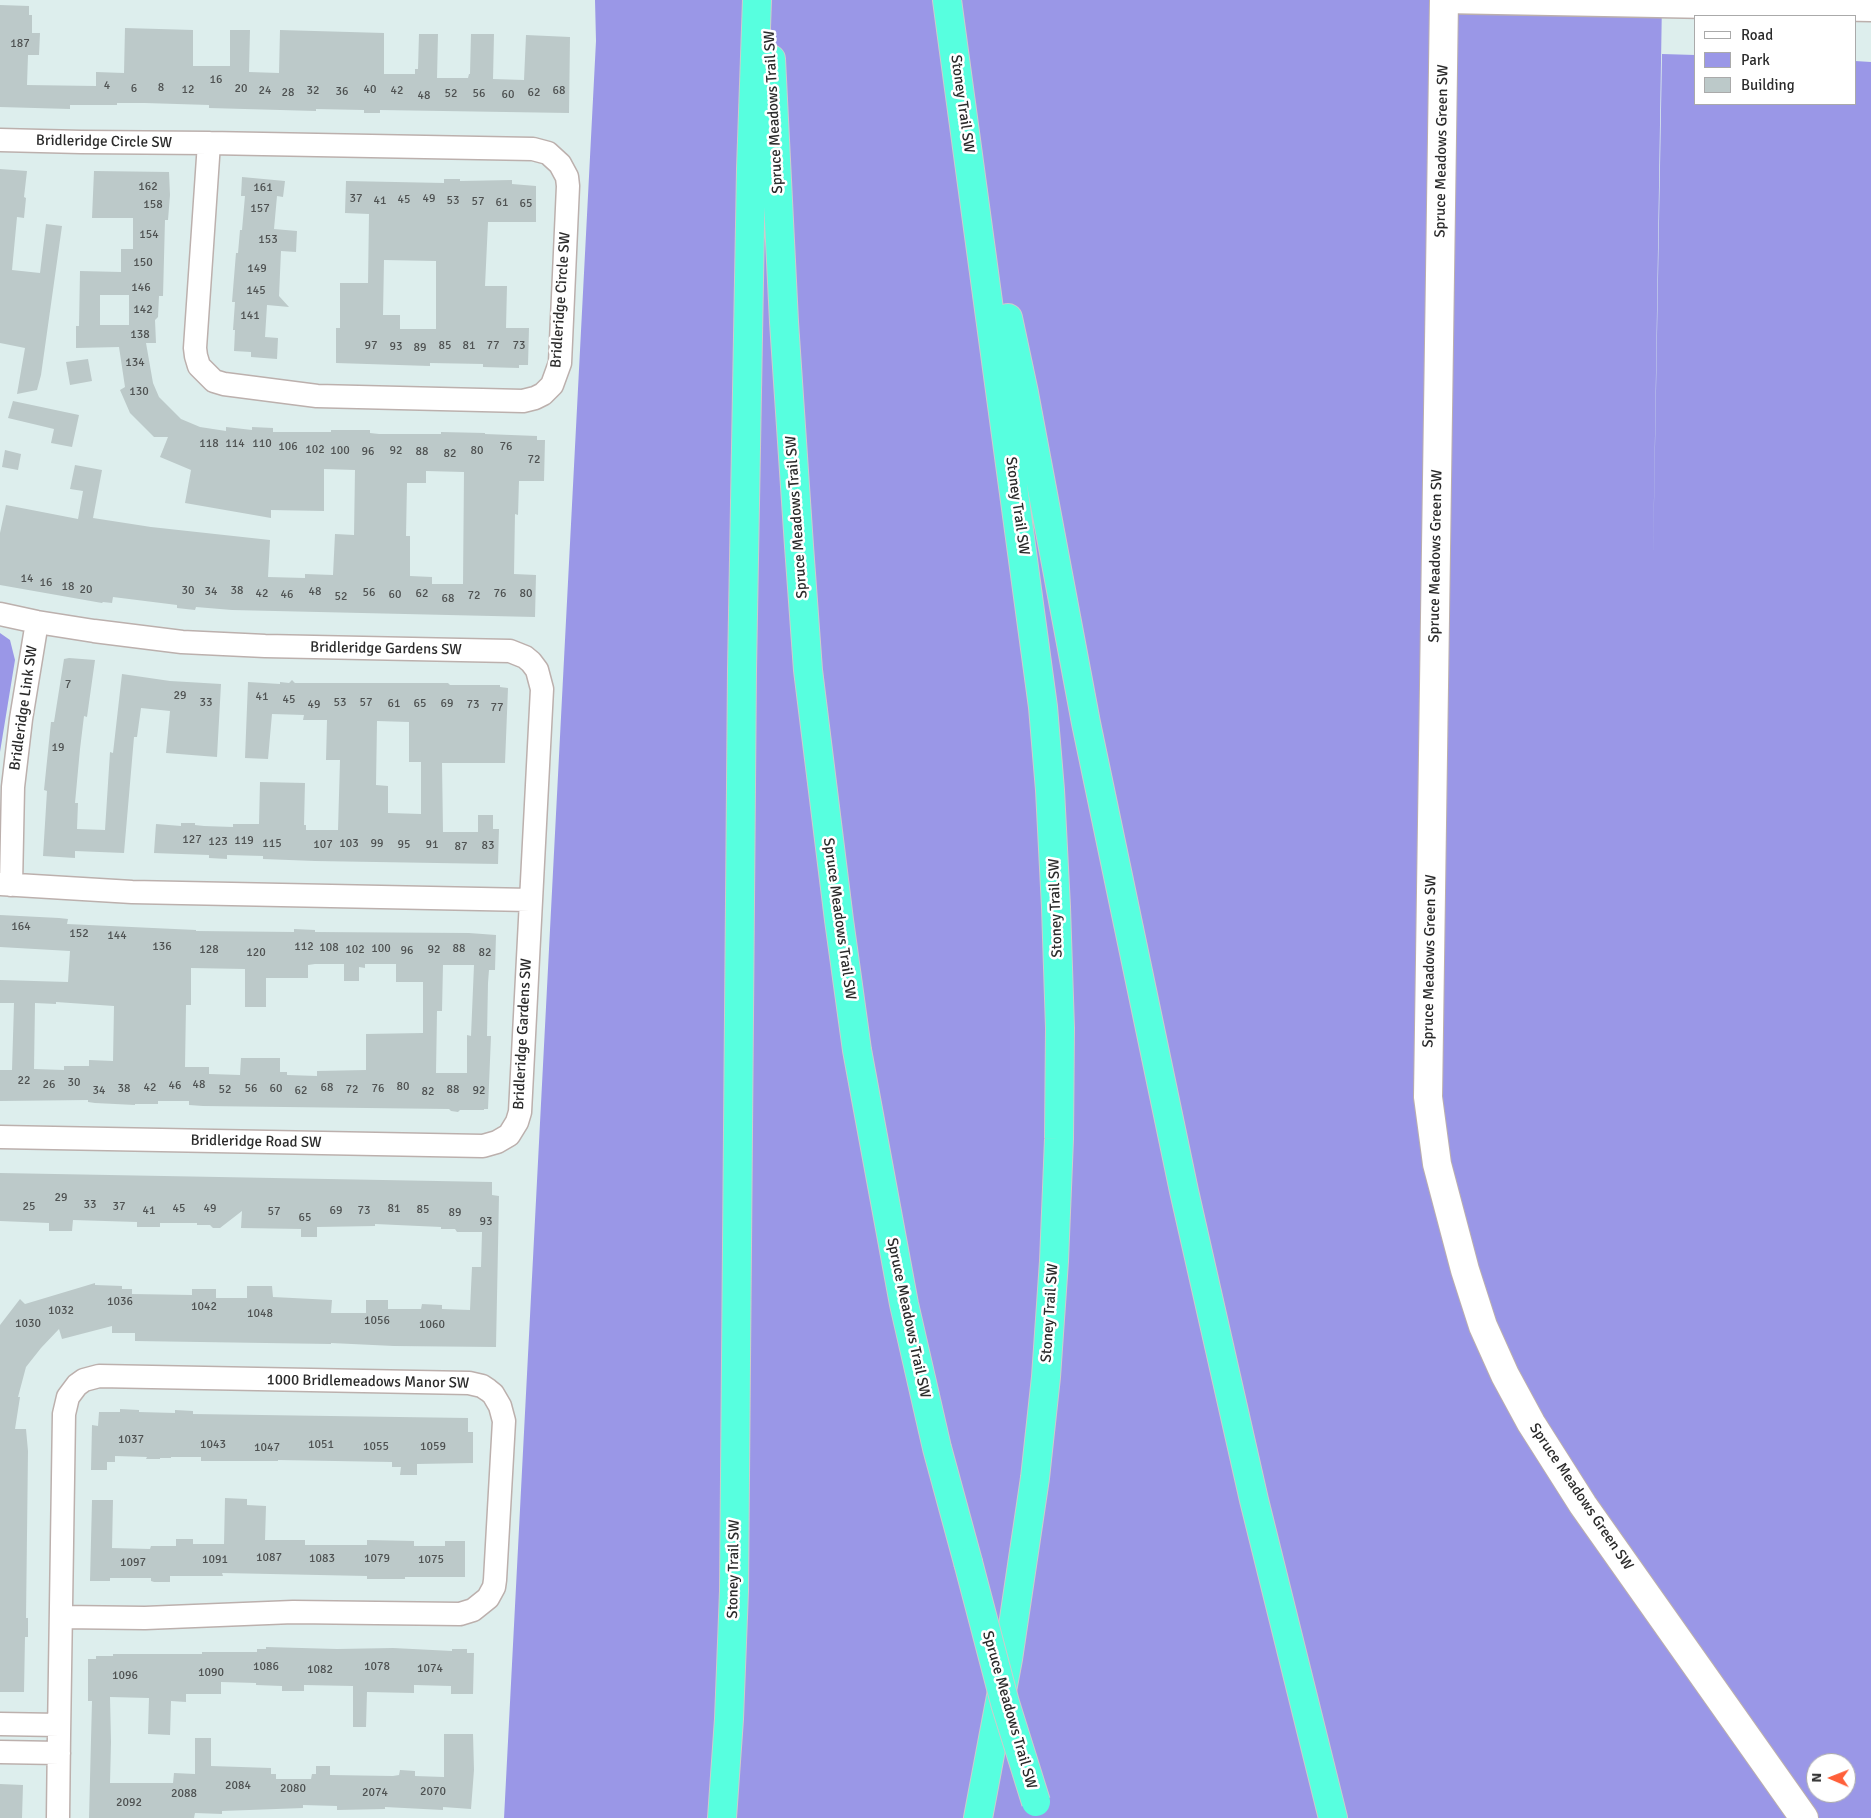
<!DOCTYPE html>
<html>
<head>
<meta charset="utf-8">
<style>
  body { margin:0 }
  #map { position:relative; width:1871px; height:1818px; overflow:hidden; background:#ddeeed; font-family:Signika,sans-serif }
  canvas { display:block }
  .legend { position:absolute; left:1694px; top:15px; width:162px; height:90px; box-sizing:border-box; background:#fff; border:1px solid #aaa; margin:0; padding:6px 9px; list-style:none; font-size:15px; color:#2b2b2b }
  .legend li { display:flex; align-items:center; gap:10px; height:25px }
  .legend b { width:25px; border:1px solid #aaa }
  .north { position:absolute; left:1806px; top:1753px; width:50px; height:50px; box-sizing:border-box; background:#fff; border:1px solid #aaa; border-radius:50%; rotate:271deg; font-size:14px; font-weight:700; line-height:20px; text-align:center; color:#2b2b2b }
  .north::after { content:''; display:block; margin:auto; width:18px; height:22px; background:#ff5f39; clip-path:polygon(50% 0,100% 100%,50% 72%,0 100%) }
</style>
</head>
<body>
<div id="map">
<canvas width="1871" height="1818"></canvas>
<ul class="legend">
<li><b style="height:6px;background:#fff"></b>Road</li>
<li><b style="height:14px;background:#9a97e7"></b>Park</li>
<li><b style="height:14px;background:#bcc9c9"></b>Building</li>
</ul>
<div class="north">N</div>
</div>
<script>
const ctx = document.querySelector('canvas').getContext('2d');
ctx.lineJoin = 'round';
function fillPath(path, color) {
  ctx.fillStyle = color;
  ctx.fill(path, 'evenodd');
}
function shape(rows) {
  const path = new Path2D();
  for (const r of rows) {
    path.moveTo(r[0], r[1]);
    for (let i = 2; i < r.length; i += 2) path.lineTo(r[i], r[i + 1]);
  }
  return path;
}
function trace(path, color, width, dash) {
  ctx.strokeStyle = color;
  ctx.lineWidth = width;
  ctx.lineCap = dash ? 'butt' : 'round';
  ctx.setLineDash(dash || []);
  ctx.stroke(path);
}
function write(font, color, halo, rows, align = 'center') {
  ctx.font = font + ' Signika,sans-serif';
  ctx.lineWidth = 5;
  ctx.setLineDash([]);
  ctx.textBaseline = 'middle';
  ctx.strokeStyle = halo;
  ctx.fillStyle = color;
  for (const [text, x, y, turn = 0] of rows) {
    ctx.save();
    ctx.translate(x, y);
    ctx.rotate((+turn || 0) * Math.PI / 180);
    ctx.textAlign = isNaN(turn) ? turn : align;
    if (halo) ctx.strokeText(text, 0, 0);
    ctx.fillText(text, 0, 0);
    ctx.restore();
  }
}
const green = shape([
  [595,0,1662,0,1653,559,1662,54,1695,55,1695,104,1855,104,1855,61,1871,62,1871,1818,504,1818,596,41],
  [1816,1763,1846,1763,1846,1793,1816,1793],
  [0,633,10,640,15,660,0,752]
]);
const building = shape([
  [0,5,29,6,29,15,32,15,32,33,40,33,39,55,28,55,27,85,96,86,96,72,124,73,125,28,193,30,193,66,230,66,230,30,250,30,249,72,279,73,280,30,384,33,384,74,415,74,415,69,418,69,419,34,438,34,437,78,468,78,469,74,470,74,471,34,494,34,493,79,524,80,526,35,570,37,569,113,380,110,380,113,364,113,364,110,316,109,316,111,209,108,209,105,145,103,117,103,117,105,70,105,70,109,0,107],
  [0,169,27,171,24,197,26,198,24,218,17,217,12,270,40,273,46,224,62,226,41,375,37,390,17,394,25,348,0,343],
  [94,171,169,172,170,195,168,220,165,220,163,296,159,296,158,317,155,320,156,343,146,343,153,383,159,397,181,419,200,427,226,431,226,427,252,430,252,427,273,428,273,432,331,432,331,430,370,430,370,433,379,434,441,434,441,432,485,433,485,434,537,436,537,440,545,440,544,481,519,481,518,515,515,514,514,574,536,575,535,617,232,610,196,607,195,610,177,608,177,605,113,597,112,603,103,602,102,603,0,585,0,533,6,505,78,519,83,491,70,489,75,465,102,470,93,518,151,527,270,540,268,577,305,578,305,574,333,575,335,534,354,535,355,470,324,469,324,511,271,510,271,518,185,503,191,470,160,457,168,437,154,437,130,413,120,390,125,387,119,347,76,348,76,326,79,326,80,271,121,272,121,249,133,249,133,218,92,218],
  [100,295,129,295,129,325,100,325],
  [426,471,464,472,463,584,432,584,432,577,410,576,410,536,406,536,407,483,426,483],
  [242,177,285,181,283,197,277,196,274,229,297,231,296,252,281,251,279,296,289,307,267,305,265,337,278,338,277,359,251,357,251,352,234,351,235,330,233,330,235,302,232,302,236,253,238,253,240,230,242,230,245,196,241,196],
  [444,179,460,179,460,181,512,180,512,184,536,186,536,222,488,222,485,286,507,286,506,328,529,328,528,365,519,365,519,368,483,367,483,364,430,363,430,366,336,363,336,328,340,328,340,283,368,283,369,214,345,213,346,181,444,183],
  [384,260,436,261,436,329,400,329,400,315,383,315],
  [88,359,92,381,70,385,66,362],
  [13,401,79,415,72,447,51,443,54,429,8,418],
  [5,450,21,454,18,470,2,467],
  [69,658,95,660,87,717,84,716,80,749,75,803,78,803,77,829,105,830,110,752,113,753,122,674,170,681,221,684,217,757,166,753,170,711,141,708,137,737,134,737,124,853,75,851,75,858,43,856,47,791,44,790,51,722,54,722,64,659],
  [292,680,295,683,448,683,450,685,500,685,500,687,508,688,505,763,442,763,443,832,478,832,478,815,493,815,493,829,499,829,498,864,315,861,263,859,263,856,227,855,227,859,209,858,209,855,154,853,156,824,181,826,181,823,195,823,195,825,204,826,233,827,233,824,259,824,260,782,305,783,304,825,306,825,306,830,338,830,340,760,326,760,327,720,303,720,304,715,272,714,268,759,245,758,248,682,280,684,280,682,289,683],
  [377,721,409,722,409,762,421,762,421,814,388,813,388,786,376,785],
  [0,915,59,918,68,919,67,924,196,930,196,931,294,932,294,929,315,930,315,932,469,933,496,935,495,970,489,970,488,983,487,1036,491,1036,488,1109,484,1109,484,1110,460,1110,458,1112,451,1111,449,1109,203,1106,189,1105,189,1101,158,1101,158,1104,135,1104,135,1105,95,1103,88,1102,88,1100,0,1101,0,1070,12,1070,14,1003,0,1003,0,980,68,982,70,951,0,947],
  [315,964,344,964,344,981,359,981,359,967,365,968,365,964,396,964,396,982,423,982,423,1033,366,1034,366,1070,317,1071,317,1076,287,1075,287,1072,280,1072,280,1058,241,1058,240,1075,209,1074,209,1067,185,1067,186,1005,191,1005,191,968,245,969,245,1007,266,1007,266,978,308,978,308,965],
  [443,965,474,965,471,1036,467,1035,467,1073,436,1073,437,1011,442,1011],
  [56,1002,114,1006,113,1061,89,1060,89,1066,64,1066,64,1070,34,1069,35,1003,56,1004],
  [0,1173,492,1182,492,1195,499,1196,496,1347,394,1346,331,1343,331,1344,135,1341,135,1333,112,1333,112,1326,62,1339,59,1329,41,1348,26,1367,18,1397,20,1397,15,1429,26,1429,28,1451,26,1618,28,1618,28,1637,25,1637,24,1692,0,1692,0,1325,20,1299,25,1304,95,1283,95,1285,122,1286,122,1289,132,1289,132,1294,192,1295,192,1289,216,1289,216,1298,247,1298,247,1286,272,1286,273,1297,332,1300,331,1313,366,1313,366,1300,388,1300,388,1309,421,1309,422,1304,442,1305,442,1309,470,1310,472,1267,481,1267,482,1232,457,1232,455,1229,441,1229,441,1227,375,1224,375,1226,317,1227,317,1237,301,1237,301,1229,241,1228,242,1211,220,1228,213,1228,210,1225,197,1225,197,1223,160,1223,160,1227,137,1227,137,1222,73,1220,72,1231,49,1231,49,1223,0,1221],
  [120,1409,139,1410,139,1412,175,1413,175,1410,193,1411,193,1414,468,1418,468,1432,473,1432,473,1463,417,1464,417,1475,400,1475,401,1467,392,1467,392,1462,278,1460,278,1461,201,1461,201,1457,171,1457,171,1458,160,1458,160,1459,146,1459,147,1457,115,1456,115,1462,107,1462,107,1470,91,1470,92,1425,98,1426,99,1412,120,1412],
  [225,1498,247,1499,247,1505,266,1506,265,1540,305,1540,305,1545,367,1545,367,1540,414,1541,414,1546,445,1546,445,1541,465,1541,465,1577,405,1577,405,1579,367,1579,367,1576,222,1573,223,1576,170,1576,170,1582,154,1582,151,1581,151,1578,110,1578,110,1581,90,1581,92,1500,113,1500,112,1548,150,1549,151,1546,176,1546,176,1539,193,1539,193,1544,224,1544],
  [266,1647,337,1649,393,1648,452,1651,452,1649,467,1649,467,1653,474,1653,473,1694,451,1694,451,1686,414,1685,414,1693,367,1692,366,1727,353,1727,353,1686,304,1685,304,1691,282,1691,282,1686,256,1685,256,1683,221,1682,221,1694,186,1694,186,1702,171,1701,170,1735,148,1734,149,1698,110,1697,111,1742,110,1783,173,1783,174,1773,195,1774,195,1738,211,1738,211,1766,271,1768,271,1774,276,1774,276,1779,311,1779,312,1774,316,1774,316,1766,330,1766,330,1775,393,1776,399,1775,400,1770,415,1771,415,1776,444,1777,444,1734,473,1734,474,1770,471,1809,443,1807,443,1810,385,1807,385,1809,337,1810,337,1806,303,1805,303,1808,222,1811,222,1814,195,1813,194,1818,89,1818,92,1701,88,1701,88,1659,96,1659,96,1656,113,1656,113,1654,202,1654,202,1652,257,1652,257,1649,266,1649],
  [0,1784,23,1785,22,1818,0,1818]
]);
const minor = shape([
  [1444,2,1871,10],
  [0,140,81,142,209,143,533,149,548,153,560,164,567,177,568,186,560,363,552,385,543,394,535,398,523,401,317,396,224,384,214,381,199,366,196,356,195,348,209,143],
  [0,614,37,622,94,631,182,642,265,646,510,651,525,657,531,662,537,670,542,689,520,1112,517,1122,509,1135,497,1142,483,1146,0,1137],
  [0,884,132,892,530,900],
  [11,885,13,787,21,719,37,622],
  [0,1724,59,1725],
  [0,1752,59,1753],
  [58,1818,59,1735,64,1414,68,1397,77,1385,84,1380,99,1376,469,1383,482,1386,488,1390,493,1394,500,1406,504,1421,495,1580,494,1587,488,1598,473,1610,460,1614,293,1612,145,1618,61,1617]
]);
const tertiary = shape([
  [1444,0,1428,1097,1437,1164,1465,1270,1483,1326,1505,1375,1531,1423,1583,1505,1804,1818]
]);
const motorway = shape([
  [947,0,1043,707,1050,790,1056,907,1060,1028,1059,1139,1054,1261,1046,1377,1035,1478,1008,1659,978,1818],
  [771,59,784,322,799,546,808,670,839,920,857,1050,904,1304,937,1448,968,1562],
  [1008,318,1024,393,1086,723,1184,1191,1254,1500,1333,1818],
  [722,1818,729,1719,734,1591,742,670,751,169,757,0]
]);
const motorwayBridge = shape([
  [968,1562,1005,1703,1036,1802]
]);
const numberNames = [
  ["187",20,44],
  ["16",216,80],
  ["4",107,86],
  ["8",161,88],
  ["6",134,89],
  ["20",241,89],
  ["12",188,90],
  ["40",370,90],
  ["24",265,91],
  ["32",313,91],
  ["42",397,91],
  ["68",559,91],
  ["36",342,92],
  ["28",288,93],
  ["62",534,93],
  ["52",451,94],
  ["56",479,94],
  ["60",508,95],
  ["48",424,96],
  ["162",148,187],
  ["161",263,188],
  ["37",356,199],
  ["49",429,199],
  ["45",404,200],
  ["41",380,201],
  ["53",453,201],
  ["57",478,202],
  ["61",502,203],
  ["65",526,204],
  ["158",153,205],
  ["157",260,209],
  ["154",149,235],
  ["153",268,240],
  ["150",143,263],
  ["149",257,269],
  ["146",141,288],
  ["145",256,291],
  ["142",143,310],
  ["141",250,316],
  ["138",140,335],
  ["97",371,346],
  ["85",445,346],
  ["81",469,346],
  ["77",493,346],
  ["73",519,346],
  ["93",396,347],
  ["89",420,348],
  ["134",135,363],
  ["130",139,392],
  ["118",209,444],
  ["114",235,444],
  ["110",262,444],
  ["106",288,447],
  ["76",506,447],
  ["102",315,450],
  ["100",340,451],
  ["92",396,451],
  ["80",477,451],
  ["96",368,452],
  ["88",422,452],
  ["82",450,454],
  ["72",534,460],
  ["14",27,579],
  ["16",46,583],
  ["18",68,587],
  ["20",86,590],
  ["30",188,591],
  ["38",237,591],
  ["34",211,592],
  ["48",315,592],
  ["56",369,593],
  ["42",262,594],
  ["62",422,594],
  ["76",500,594],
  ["80",526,594],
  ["46",287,595],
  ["60",395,595],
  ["72",474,596],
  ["52",341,597],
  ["68",448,599],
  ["7",68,685],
  ["29",180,696],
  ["41",262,697],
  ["45",289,700],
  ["33",206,703],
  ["53",340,703],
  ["57",366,703],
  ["61",394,704],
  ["65",420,704],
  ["69",447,704],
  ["49",314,705],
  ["73",473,705],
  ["77",497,708],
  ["19",58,748],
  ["127",192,840],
  ["119",244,841],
  ["123",218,842],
  ["115",272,844],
  ["103",349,844],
  ["99",377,844],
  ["107",323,845],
  ["95",404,845],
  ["91",432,845],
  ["83",488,846],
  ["87",461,847],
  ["164",21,927],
  ["152",79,934],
  ["144",117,936],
  ["136",162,947],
  ["112",304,947],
  ["108",329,948],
  ["100",381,949],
  ["88",459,949],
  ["128",209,950],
  ["102",355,950],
  ["92",434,950],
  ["96",407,951],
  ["120",256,953],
  ["82",485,953],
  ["22",24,1081],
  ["30",74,1083],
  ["26",49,1085],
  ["48",199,1085],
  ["46",175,1086],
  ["80",403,1087],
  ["42",150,1088],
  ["68",327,1088],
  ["38",124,1089],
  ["56",251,1089],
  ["60",276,1089],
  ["76",378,1089],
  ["52",225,1090],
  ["72",352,1090],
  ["88",453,1090],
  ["34",99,1091],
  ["62",301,1091],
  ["92",479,1091],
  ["82",428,1092],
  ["29",61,1198],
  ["33",90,1205],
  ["25",29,1207],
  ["37",119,1207],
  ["45",179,1209],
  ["49",210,1209],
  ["81",394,1209],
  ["85",423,1210],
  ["41",149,1211],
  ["69",336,1211],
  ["73",364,1211],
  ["57",274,1212],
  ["89",455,1213],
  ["65",305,1218],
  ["93",486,1222],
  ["1036",120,1302],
  ["1042",204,1307],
  ["1032",61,1311],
  ["1048",260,1314],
  ["1056",377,1321],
  ["1030",28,1324],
  ["1060",432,1325],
  ["1037",131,1440],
  ["1043",213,1445],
  ["1051",321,1445],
  ["1055",376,1447],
  ["1059",433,1447],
  ["1047",267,1448],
  ["1087",269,1558],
  ["1083",322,1559],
  ["1079",377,1559],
  ["1091",215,1560],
  ["1075",431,1560],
  ["1097",133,1563],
  ["1086",266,1667],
  ["1078",377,1667],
  ["1074",430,1669],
  ["1082",320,1670],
  ["1090",211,1673],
  ["1096",125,1676],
  ["2084",238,1786],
  ["2080",293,1789],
  ["2070",433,1792],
  ["2074",375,1793],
  ["2088",184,1794],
  ["2092",129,1803]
];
const streetNames = [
  ["Stoney Trail SW",962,104,82],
  ["Spruce Meadows Trail SW",774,112,-93],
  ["Bridleridge Circle SW",104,142,1],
  ["Spruce Meadows Green SW",1442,151,-89],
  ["Bridleridge Circle SW",561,300,-86],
  ["Stoney Trail SW",1017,506,82],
  ["Spruce Meadows Trail SW",797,517,-94],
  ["Spruce Meadows Green SW",1436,556,-89],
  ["Bridleridge Gardens SW",386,649,1],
  ["Bridleridge Link SW",24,708,-82],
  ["Stoney Trail SW",1056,908,-92],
  ["Spruce Meadows Trail SW",839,919,82],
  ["Spruce Meadows Green SW",1430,961,-89],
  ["Bridleridge Gardens SW",523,1034,-87],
  ["Bridleridge Road SW",256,1142,1],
  ["Stoney Trail SW",1050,1313,-86],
  ["Spruce Meadows Trail SW",908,1318,78],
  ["1000 Bridlemeadows Manor SW",368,1382,1],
  ["Spruce Meadows Green SW",1581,1497,56],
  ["Stoney Trail SW",734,1569,-89],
  ["Spruce Meadows Trail SW",1009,1710,74]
];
fillPath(green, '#9a97e7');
fillPath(building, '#bcc9c9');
trace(minor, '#bcb0ad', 25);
trace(tertiary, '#bcb0ad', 30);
trace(motorway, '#ccc', 30);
trace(minor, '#fff', 22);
trace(tertiary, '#fff', 28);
trace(motorway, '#57ffdf', 28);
trace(motorwayBridge, '#ccc', 30, []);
trace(motorwayBridge, '#57ffdf', 28);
write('12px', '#4f5252', null, numberNames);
write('15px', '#2b2b2b', '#fff', streetNames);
</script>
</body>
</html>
